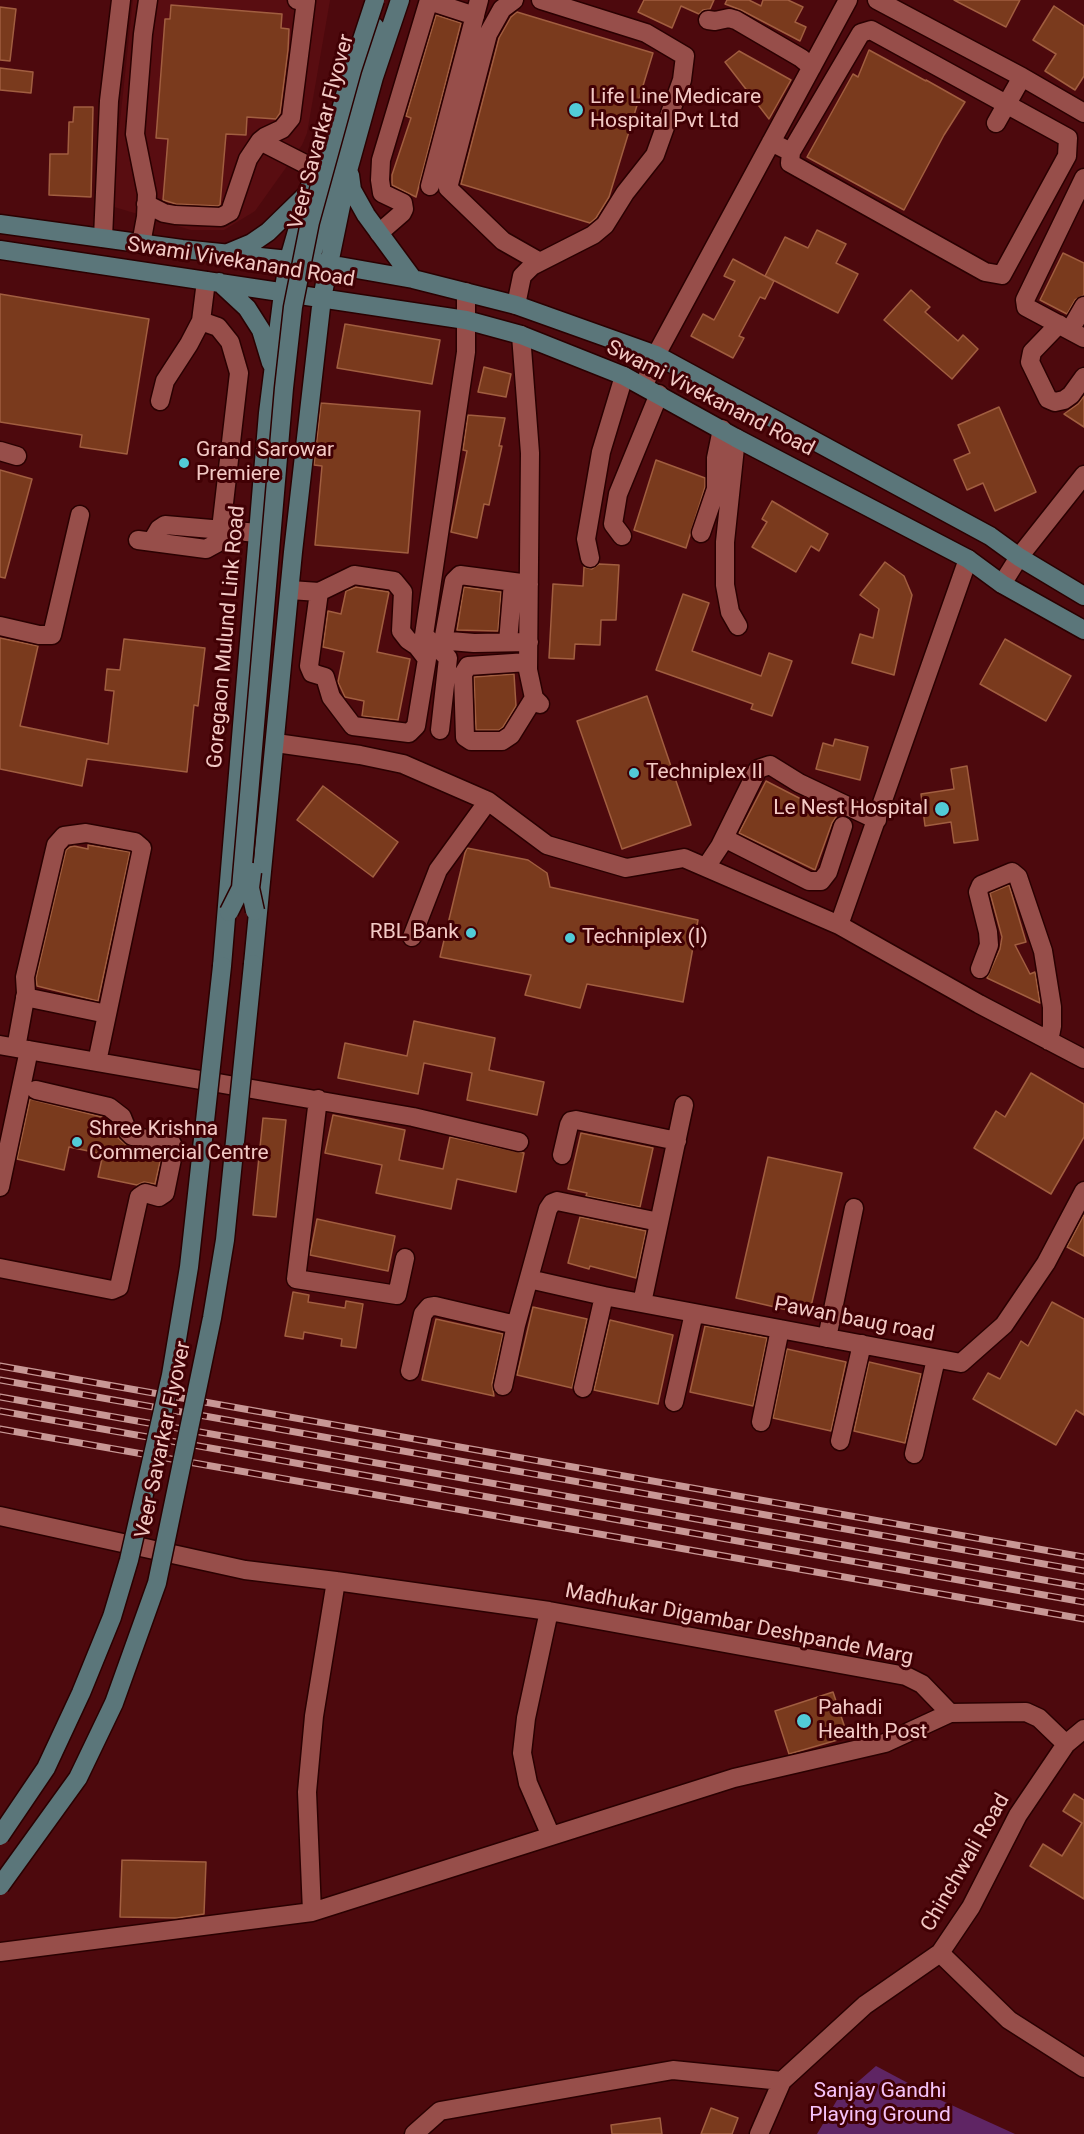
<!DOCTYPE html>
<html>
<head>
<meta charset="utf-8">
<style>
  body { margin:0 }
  canvas { display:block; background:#4d090d }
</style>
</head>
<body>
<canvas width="1084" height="2134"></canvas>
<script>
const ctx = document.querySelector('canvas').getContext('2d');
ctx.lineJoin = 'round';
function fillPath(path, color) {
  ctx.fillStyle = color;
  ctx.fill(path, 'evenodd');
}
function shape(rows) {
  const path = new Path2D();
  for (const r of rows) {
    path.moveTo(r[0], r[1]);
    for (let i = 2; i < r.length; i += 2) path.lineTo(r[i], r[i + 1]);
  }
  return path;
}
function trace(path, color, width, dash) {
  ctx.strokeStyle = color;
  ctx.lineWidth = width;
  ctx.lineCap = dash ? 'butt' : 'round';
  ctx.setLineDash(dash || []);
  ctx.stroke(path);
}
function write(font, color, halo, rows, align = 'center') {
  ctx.font = font + ' Roboto,sans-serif';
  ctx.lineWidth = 6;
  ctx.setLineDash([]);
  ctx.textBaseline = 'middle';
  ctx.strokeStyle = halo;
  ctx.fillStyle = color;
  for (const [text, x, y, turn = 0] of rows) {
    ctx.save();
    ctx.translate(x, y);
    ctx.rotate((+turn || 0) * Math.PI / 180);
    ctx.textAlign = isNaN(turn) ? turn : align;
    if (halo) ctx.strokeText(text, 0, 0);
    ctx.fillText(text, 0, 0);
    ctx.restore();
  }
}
const built = shape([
  [133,0,330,0,307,133,302,145,255,211,224,230,191,230,111,206]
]);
const green = shape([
  [876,2066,936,2098,1015,2134,817,2134,837,2100]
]);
const building = shape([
  [644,0,714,0,710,9,703,10,699,14,681,6,672,28,638,12,644,0],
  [727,0,749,0,761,6,763,0,788,0,803,7,795,22,806,27,800,41,741,10,725,4,727,0],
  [954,0,1020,0,1006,27,954,0],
  [171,5,282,14,281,28,289,29,288,50,280,113,276,119,247,117,246,135,226,134,220,205,218,206,176,204,163,200,168,139,156,138,165,19,170,19,171,5],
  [1054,6,1084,26,1084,76,1075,90,1045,71,1056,54,1033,40,1054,6],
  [0,7,16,9,10,61,0,60,0,7],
  [517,12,653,53,609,197,596,218,590,223,461,184,499,38,511,17,517,12],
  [436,15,461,23,416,197,392,185,392,175,411,118,406,116,436,15],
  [869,50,926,81,926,80,965,102,944,135,904,210,807,157,853,74,858,77,869,50],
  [739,51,791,80,769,119,725,62,739,51],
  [0,68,33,72,31,93,0,90,0,68],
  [74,107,93,107,91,197,49,195,50,154,68,154,69,122,73,122,74,107],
  [817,230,846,244,836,263,858,274,838,313,765,276,785,237,808,248,817,230],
  [1063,253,1084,263,1084,295,1075,300,1067,314,1040,300,1063,253],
  [733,259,774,281,765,299,760,297,739,336,744,338,733,358,691,336,703,314,714,320,735,281,724,276,733,259],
  [911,290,930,307,925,312,958,341,963,335,978,349,952,379,884,320,911,290],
  [0,294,149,319,127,454,80,447,82,435,0,422,0,294],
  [345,324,440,340,432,384,337,368,345,324],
  [484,367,511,374,506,397,478,392,484,367],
  [1084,396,1084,427,1064,414,1078,404,1084,396],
  [321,403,420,411,408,553,315,545,322,466,314,465,321,403],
  [999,407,1036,492,995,511,983,483,967,490,954,460,970,453,958,425,999,407],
  [468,415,505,418,499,446,502,446,489,505,484,504,477,538,451,532,467,451,463,450,468,415],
  [656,460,705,478,705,487,686,548,634,530,656,460],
  [0,470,32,479,5,578,0,577,0,470],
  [772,501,828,534,819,551,811,546,796,572,752,547,767,522,762,519,772,501],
  [885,562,904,576,912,595,894,675,852,663,860,634,873,638,879,609,860,595,885,562],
  [599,564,619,565,616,620,601,620,600,645,575,644,574,659,549,658,553,584,583,586,584,567,592,569,599,564],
  [356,587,389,592,377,652,410,659,398,720,362,716,364,701,345,697,338,682,344,652,323,647,328,611,341,614,346,591,356,587],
  [464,587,501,592,498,631,457,630,464,587],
  [683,594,709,603,692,651,761,676,769,653,792,661,772,716,751,709,753,704,656,670,683,594],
  [0,638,38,646,20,726,108,744,114,691,105,690,107,669,120,670,124,639,205,648,198,706,194,705,187,772,87,759,82,786,0,769,0,638],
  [1005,639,1071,676,1046,721,980,684,1005,639],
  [514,674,516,706,503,727,499,730,476,730,474,677,514,674],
  [647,696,691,825,622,849,577,721,647,696],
  [835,739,868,747,860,780,816,769,823,743,833,746,835,739],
  [967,766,978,840,954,843,951,822,925,826,921,794,954,789,951,769,967,766],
  [766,781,836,817,832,823,815,870,739,833,766,781],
  [323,786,398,842,373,877,297,820,323,786],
  [88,845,130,852,98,1001,37,986,36,978,66,850,70,847,74,846,88,849,88,845],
  [467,848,528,860,547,873,550,887,698,920,683,1002,587,984,580,1008,525,995,531,975,440,957,465,853,467,848],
  [1009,885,1026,942,1015,945,1030,974,1035,972,1040,1003,987,978,1000,949,1002,937,990,893,1009,885],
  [414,1021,495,1038,489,1070,544,1082,537,1115,467,1100,472,1073,424,1063,418,1094,338,1078,345,1043,407,1056,414,1021],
  [1031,1073,1084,1104,1084,1137,1051,1194,974,1148,996,1111,1005,1117,1031,1073],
  [30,1099,102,1117,102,1120,113,1124,118,1138,125,1144,162,1153,155,1184,144,1182,137,1185,98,1177,103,1154,69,1147,64,1170,17,1159,30,1099],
  [333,1115,405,1130,399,1160,443,1169,450,1137,524,1153,516,1192,457,1179,451,1209,376,1193,382,1165,325,1153,333,1115],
  [263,1118,286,1120,276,1217,253,1215,263,1118],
  [581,1133,653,1148,640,1207,586,1196,587,1193,568,1189,581,1133],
  [768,1157,842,1173,809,1315,736,1298,768,1157],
  [1084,1215,1084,1256,1067,1247,1084,1215],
  [580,1217,646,1231,636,1278,590,1266,589,1269,568,1263,580,1217],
  [317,1219,395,1236,388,1271,310,1255,317,1219],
  [293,1292,309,1295,308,1302,345,1308,346,1301,363,1304,356,1348,341,1346,342,1339,304,1332,303,1339,285,1336,293,1292],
  [1052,1302,1084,1319,1084,1415,1076,1410,1056,1445,973,1399,988,1373,1000,1379,1021,1341,1028,1346,1052,1302],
  [533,1307,587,1319,572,1388,517,1375,533,1307],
  [436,1319,503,1334,492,1384,494,1396,422,1380,436,1319],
  [610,1320,673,1335,658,1404,594,1390,610,1320],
  [705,1326,767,1338,753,1406,690,1392,705,1326],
  [787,1349,846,1362,831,1431,773,1418,787,1349],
  [869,1362,921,1374,905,1443,854,1431,869,1362],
  [833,1692,848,1737,789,1754,775,1711,833,1692],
  [1074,1794,1084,1800,1084,1899,1030,1866,1043,1844,1062,1856,1082,1823,1063,1811,1074,1794],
  [122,1860,206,1862,204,1914,177,1918,120,1917,122,1860],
  [711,2108,738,2118,732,2134,701,2134,711,2108],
  [660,2118,662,2134,612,2134,611,2125,660,2118]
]);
const minor = shape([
  [514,0,502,9,488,34,448,188,503,241,540,262],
  [877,0,1022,77,1084,113],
  [429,1,475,16],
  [708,20,715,21,729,18,736,20,801,58,812,67],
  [996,123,1022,77],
  [260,141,315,169],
  [771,142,791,152,790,163,985,272,1002,275,1067,156,1068,138,871,30,861,33,791,152],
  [1084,178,1025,300,1026,307,1084,338],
  [430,186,479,0],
  [146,204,164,213,175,215,221,217,230,212,248,159,260,141,265,137,282,129,291,118,306,1,297,0],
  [379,233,402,213,404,209,403,203,382,193,380,180,381,160,429,0],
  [103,238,109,101,121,0],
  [141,244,146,217,147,194,135,134,143,34,148,0],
  [516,305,522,276,532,266,593,235,605,225,625,193,655,155,682,80,685,56,646,33,541,0],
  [1059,324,1032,352,1030,362,1048,399,1055,402,1064,400,1071,395,1084,377],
  [1070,330,1084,306],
  [521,335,530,453,528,670,534,698,540,704],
  [644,386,656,355,848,0],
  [160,401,165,381,189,344,201,321,206,281],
  [736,438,725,542,725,585,730,612,738,626],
  [0,451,17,456],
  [701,533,716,489,716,458,722,429],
  [622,536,613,524,618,494,659,394],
  [138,540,206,549,217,543,221,529,239,373,230,342,218,327,201,321],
  [152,541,159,529,165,525,258,533],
  [590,558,586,539,601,452,624,376],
  [354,575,394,581,403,592,401,631,408,640,417,646,427,659,416,726,409,733,353,726,331,697,325,677,312,673,309,666,319,592,354,575],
  [1002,584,1019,557,1084,475],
  [290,590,319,592],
  [0,626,39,635,52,635,80,515],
  [508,642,513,582],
  [529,642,474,643,450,641,444,636,454,581,460,575,529,584],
  [528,662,468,666,463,674,465,737,471,741,502,741,511,735,534,698],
  [440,730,448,658,424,635,466,352,466,292],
  [276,743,360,755,403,764,488,801,547,845,626,868,684,858,839,925,979,1004,1084,1059],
  [724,838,809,881,821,881,828,872,843,826],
  [706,867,720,846,758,769,770,765,799,783,877,820],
  [839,925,968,559],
  [412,937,438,870,488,801],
  [980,969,989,945,988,932,978,892,981,885,1012,872,1018,877,1043,951,1052,1007,1052,1026,1049,1041],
  [25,997,107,1014],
  [0,1045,413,1117,519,1142],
  [16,1048,26,993,25,977,56,845,64,836,86,833,135,842,142,848,97,1062],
  [318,1099,296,1279,397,1295,405,1258],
  [562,1155,569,1125,571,1121,576,1120,677,1141],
  [0,1187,29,1050],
  [0,1268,112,1290,119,1287,139,1197,145,1193,159,1197,165,1193,174,1149,172,1144,132,1136,128,1132,122,1117,109,1107,36,1090],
  [529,1279,604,1296,961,1363,1004,1325,1046,1263,1084,1191],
  [642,1303,684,1105],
  [827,1338,854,1208],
  [410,1371,423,1314,429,1307,435,1306,516,1325],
  [503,1386,516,1325,548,1209,552,1203,557,1201,659,1222],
  [583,1388,604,1296],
  [674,1402,694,1313],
  [761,1422,780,1329],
  [840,1441,862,1344],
  [914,1454,936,1359],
  [0,1516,245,1570,336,1581,549,1611,906,1676,922,1684,950,1713],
  [549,1611,526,1718,522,1753,528,1783,551,1836],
  [1066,1744,1084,1729],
  [312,1912,307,1792,314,1716,336,1581],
  [0,1952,312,1912,734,1778,885,1743,950,1713,1026,1712,1039,1718,1066,1744,1018,1815,971,1907,940,1953,865,2005,782,2081,759,2134],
  [940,1953,1009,2020,1084,2068],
  [414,2134,440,2111,673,2070,782,2081]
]);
const major = shape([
  [350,175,352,190,366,215,413,279],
  [0,224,182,249,328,264,413,279,516,305,656,355,990,536,1019,557,1084,596],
  [0,250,466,320,521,335,624,376,736,438,968,559,1002,584,1084,630],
  [313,251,375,27],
  [228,253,252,243,268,232,306,195],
  [219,282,247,308,261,330,271,363],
  [253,964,293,552,322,298,349,167,374,77,400,0],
  [222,966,268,413,283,293,289,259,327,127]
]);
const rail = shape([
  [0,1366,1084,1557],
  [0,1380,1084,1571],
  [0,1397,1084,1587],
  [0,1411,1084,1602],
  [0,1429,1084,1619]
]);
const majorBridge = shape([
  [252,872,250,888,255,911],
  [229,912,241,888,284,388,293,307,310,222,352,70,375,0],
  [0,1836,46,1768,81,1693,112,1617,129,1560,171,1375,189,1267,222,966],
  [0,1886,78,1778,114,1703,157,1583,212,1318,225,1240,253,964]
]);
const markers = [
  [576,110,8,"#52cbd7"],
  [184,463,6,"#52cbd7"],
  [634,773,6,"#52cbd7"],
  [942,809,8,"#52cbd7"],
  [471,933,6,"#52cbd7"],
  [570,938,6,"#52cbd7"],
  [77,1142,6,"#52cbd7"],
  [804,1721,8,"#52cbd7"]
];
const poiNames = [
  ["Life Line Medicare",590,98],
  ["Hospital Pvt Ltd",590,122],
  ["Grand Sarowar",196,451],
  ["Premiere",196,475],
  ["Techniplex II",646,773],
  ["Le Nest Hospital",928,809,"right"],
  ["RBL Bank",459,933,"right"],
  ["Techniplex (I)",582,938],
  ["Shree Krishna",89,1130],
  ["Commercial Centre",89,1154],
  ["Pahadi",818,1709],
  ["Health Post",818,1733]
];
const streetNames = [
  ["Veer Savarkar Flyover",322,132,-75],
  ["Swami Vivekanand Road",241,263,9],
  ["Swami Vivekanand Road",710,399,27],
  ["Goregaon Mulund Link Road",227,637,-85],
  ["Pawan baug road",854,1320,11],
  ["Veer Savarkar Flyover",164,1440,-78],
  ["Madhukar Digambar Deshpande Marg",739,1625,11],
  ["Chinchwali Road",966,1863,-60]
];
const parkNames = [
  ["Sanjay Gandhi",880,2092],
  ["Playing Ground",880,2116]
];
fillPath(built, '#590d11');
fillPath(green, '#5f2564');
fillPath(building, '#7a3a1d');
trace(building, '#a15e40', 1.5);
trace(minor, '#2a0001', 21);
trace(major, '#2a0001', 21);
trace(minor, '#974e4a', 18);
trace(major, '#5b767a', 18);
trace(rail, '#c89795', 7);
trace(rail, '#410004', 4.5, [14]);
trace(majorBridge, '#2a0001', 21, []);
trace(majorBridge, '#5b767a', 18);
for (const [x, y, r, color] of markers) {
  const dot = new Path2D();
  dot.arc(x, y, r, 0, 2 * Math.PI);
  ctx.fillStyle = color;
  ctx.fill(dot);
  trace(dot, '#410004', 2);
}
write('21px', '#f3c9c5', '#410004', poiNames, 'left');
write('21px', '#f3c9c5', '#410004', streetNames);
write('21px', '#f5c2f9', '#410004', parkNames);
</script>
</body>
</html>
